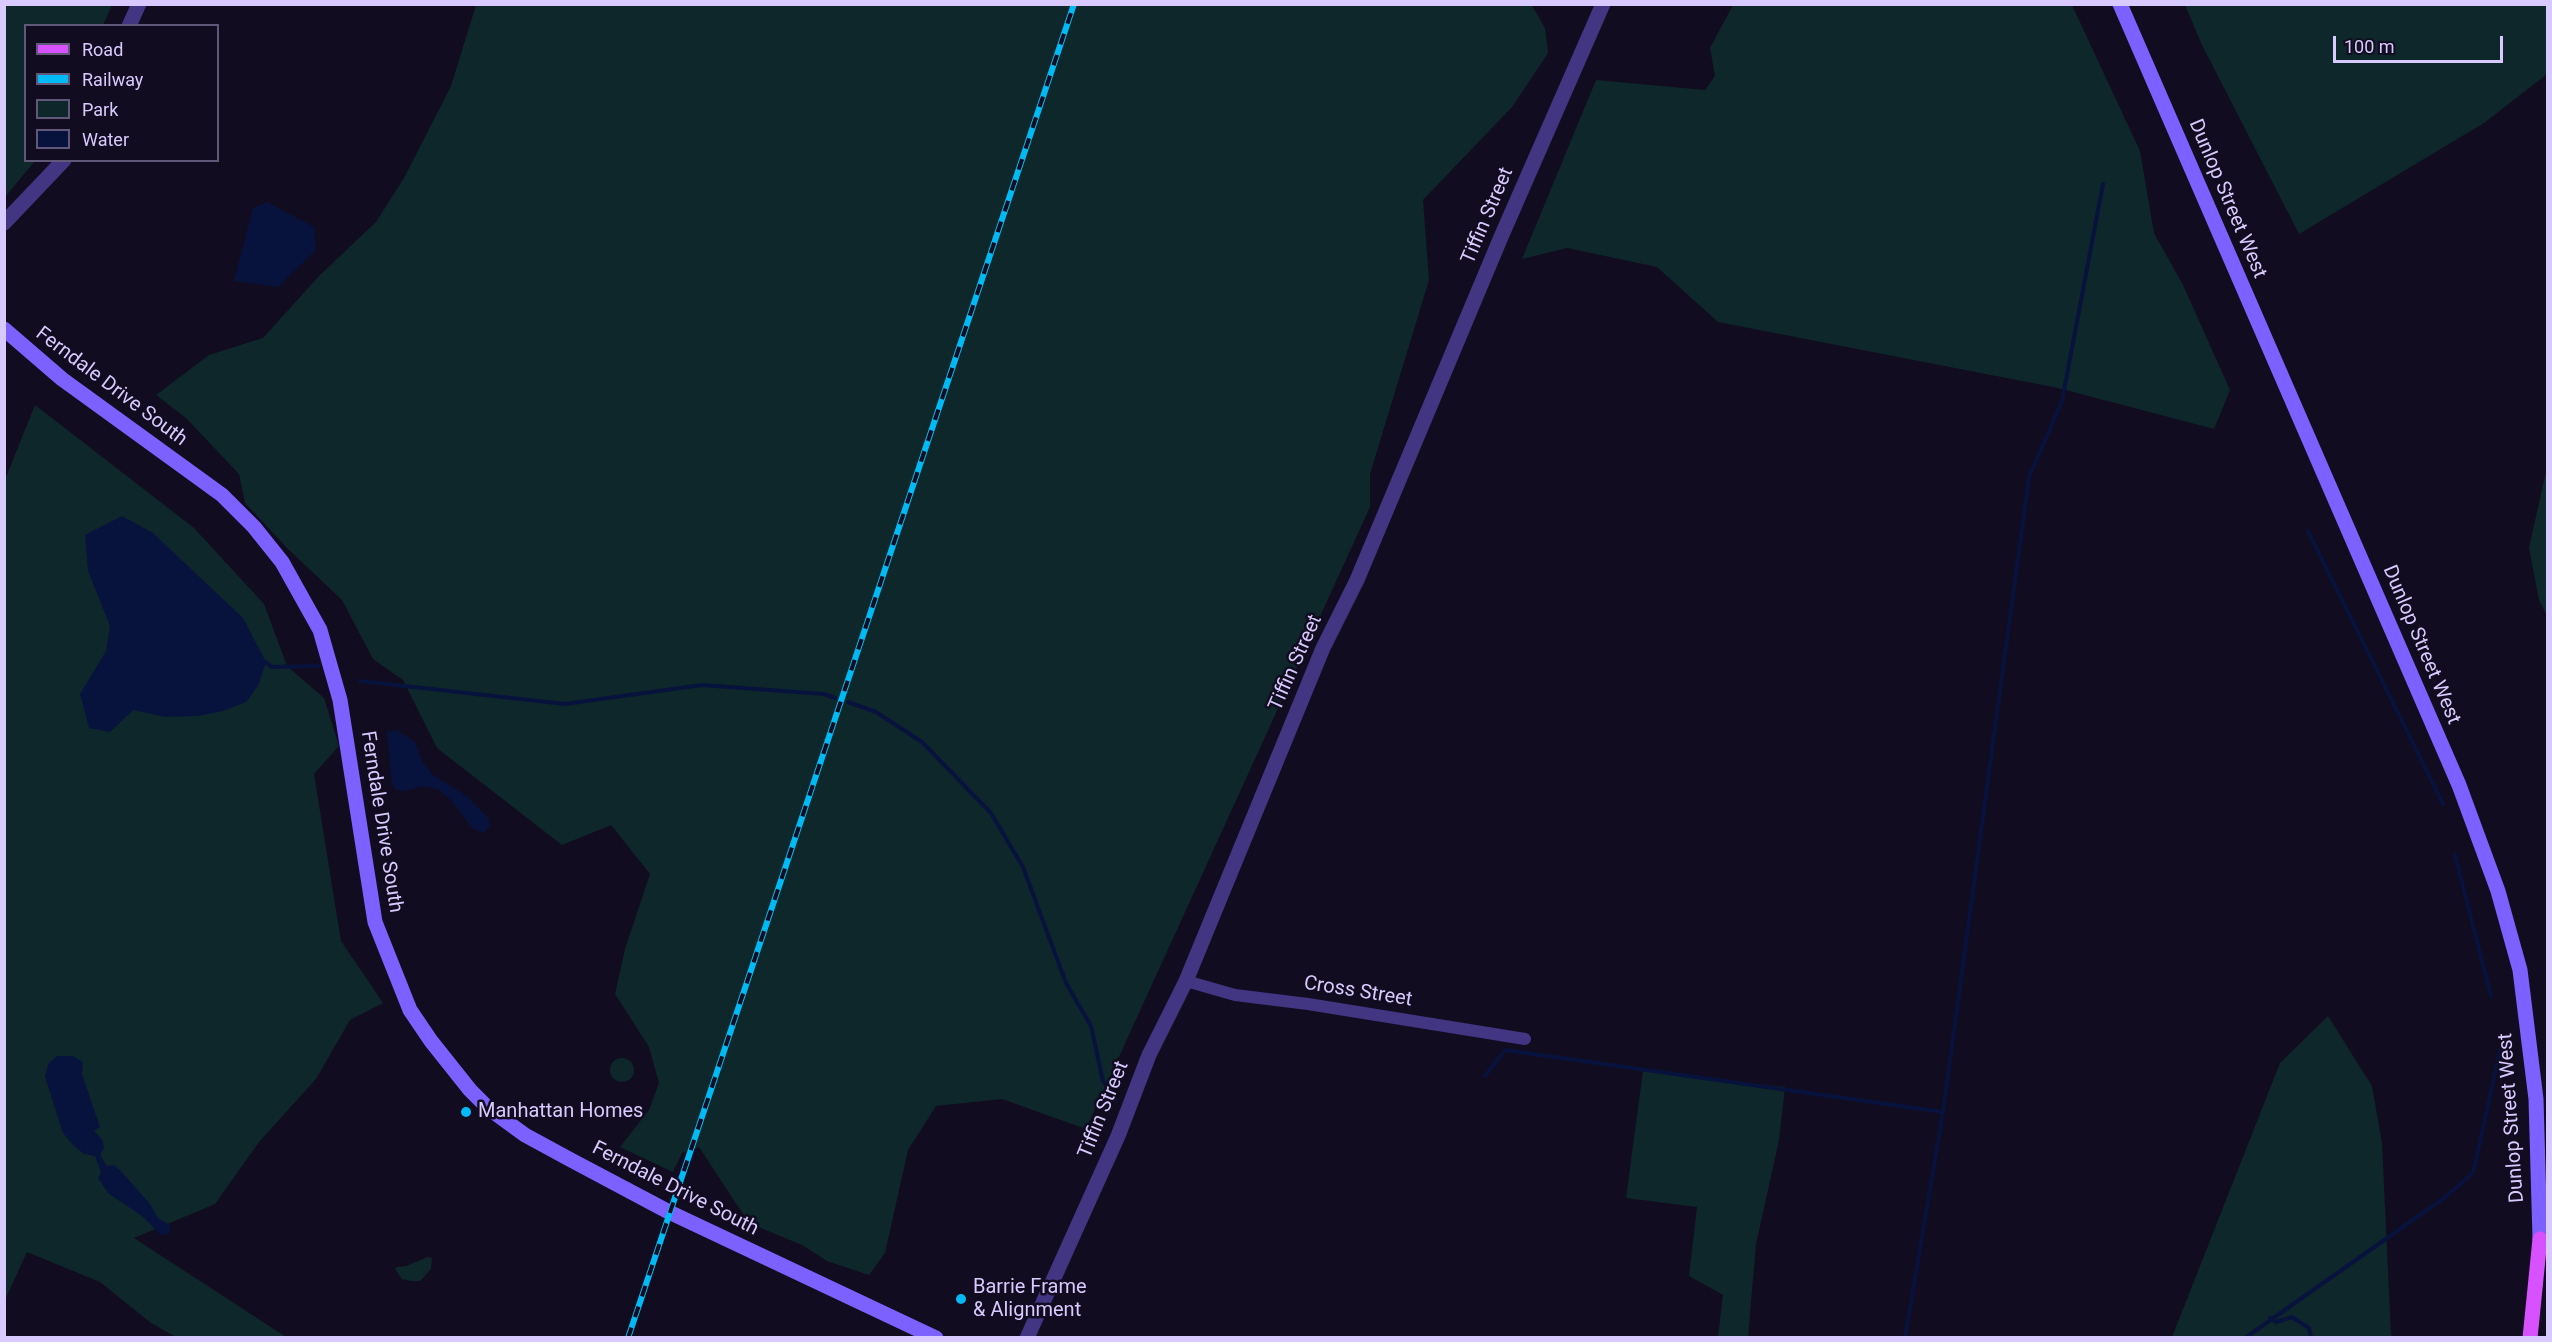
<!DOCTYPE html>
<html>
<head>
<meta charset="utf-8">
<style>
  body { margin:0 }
  #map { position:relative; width:2552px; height:1342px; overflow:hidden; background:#120c20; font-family:Roboto,sans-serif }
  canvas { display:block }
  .frame { position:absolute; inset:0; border:6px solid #d8caff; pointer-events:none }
  .legend { position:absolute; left:24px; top:24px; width:195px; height:138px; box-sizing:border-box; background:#120c20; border:2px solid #615879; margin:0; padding:8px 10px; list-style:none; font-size:18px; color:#d8caff }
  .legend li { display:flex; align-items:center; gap:12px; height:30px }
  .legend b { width:30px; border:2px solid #615879 }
  .scale { position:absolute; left:2333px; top:36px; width:170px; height:27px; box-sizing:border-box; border:3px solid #d8caff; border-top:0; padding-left:8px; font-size:18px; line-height:21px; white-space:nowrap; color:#d8caff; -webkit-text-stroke:4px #120c20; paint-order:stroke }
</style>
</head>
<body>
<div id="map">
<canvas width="2552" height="1342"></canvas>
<div class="frame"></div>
<ul class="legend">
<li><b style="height:8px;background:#d751ff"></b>Road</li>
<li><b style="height:8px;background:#00baf5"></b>Railway</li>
<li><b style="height:16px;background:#0e272a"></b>Park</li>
<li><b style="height:16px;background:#07133d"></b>Water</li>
</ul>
<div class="scale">100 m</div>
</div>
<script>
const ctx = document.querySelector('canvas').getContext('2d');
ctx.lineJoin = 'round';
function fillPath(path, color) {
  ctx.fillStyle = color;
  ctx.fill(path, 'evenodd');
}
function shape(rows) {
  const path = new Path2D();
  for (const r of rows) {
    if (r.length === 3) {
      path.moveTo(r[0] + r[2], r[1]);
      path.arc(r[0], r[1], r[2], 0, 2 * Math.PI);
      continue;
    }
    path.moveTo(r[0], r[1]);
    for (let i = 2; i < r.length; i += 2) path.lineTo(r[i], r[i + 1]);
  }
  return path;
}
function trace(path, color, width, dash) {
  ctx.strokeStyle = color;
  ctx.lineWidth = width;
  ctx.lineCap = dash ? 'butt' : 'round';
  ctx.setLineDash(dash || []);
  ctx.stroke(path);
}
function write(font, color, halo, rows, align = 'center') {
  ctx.font = font + ' Roboto,sans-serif';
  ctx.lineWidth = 5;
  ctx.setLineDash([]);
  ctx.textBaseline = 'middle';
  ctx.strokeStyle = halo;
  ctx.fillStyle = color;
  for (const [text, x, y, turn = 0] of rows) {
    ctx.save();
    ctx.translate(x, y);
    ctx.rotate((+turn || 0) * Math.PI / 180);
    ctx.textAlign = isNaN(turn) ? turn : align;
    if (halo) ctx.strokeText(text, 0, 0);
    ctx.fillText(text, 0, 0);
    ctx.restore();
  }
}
const green = shape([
  [5,4,112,5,103,25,26,26,26,160,35,161,5,197],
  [1531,4,1545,28,1548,53,1512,107,1423,200,1429,280,1370,474,1370,507,1086,1129,1002,1099,936,1106,908,1150,885,1253,869,1275,827,1261,802,1245,749,1223,699,1147,682,1153,673,1172,620,1147,649,1110,659,1083,649,1047,615,994,625,949,650,874,611,825,562,845,437,748,403,680,373,659,342,600,287,548,245,503,239,474,186,418,156,395,209,355,263,338,319,276,376,222,404,178,451,86,476,5],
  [1733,5,2072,5,2140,151,2154,233,2183,285,2230,390,2214,429,2058,388,1718,322,1657,267,1567,248,1522,259,1596,80,1705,90,1715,76,1710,48],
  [2185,5,2547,5,2547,74,2484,123,2299,234,2202,45],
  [35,405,194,528,264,604,287,666,324,698,339,746,314,774,341,941,383,1003,350,1020,316,1079,259,1142,215,1204,134,1238,286,1337,176,1337,151,1323,100,1282,27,1252,5,1300,4,482],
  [2547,473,2547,616,2539,600,2529,548,2545,476],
  [2328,1016,2372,1086,2382,1143,2391,1335,2396,1337,2172,1337,2280,1063],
  [622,1070,12],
  [1643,1071,1785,1087,1779,1140,1756,1244,1748,1337,1718,1337,1723,1295,1689,1276,1697,1207,1626,1198],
  [428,1257,432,1258,431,1269,420,1281,411,1281,402,1279,395,1269,397,1267,406,1266]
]);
const water = shape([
  [267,202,314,227,316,250,278,287,234,281,253,208],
  [122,516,153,533,243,618,266,662,258,686,246,702,223,711,198,716,165,717,133,710,110,732,89,728,80,694,106,651,110,626,88,571,85,535],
  [396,730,415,742,422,761,432,774,468,797,488,818,490,826,484,833,473,829,450,799,437,789,422,786,405,791,396,790,392,784,387,732],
  [57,1056,73,1056,83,1062,82,1074,100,1127,94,1131,102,1139,104,1148,100,1155,107,1166,114,1165,121,1171,150,1204,158,1218,170,1225,170,1231,167,1235,160,1234,142,1216,108,1193,98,1178,101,1172,95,1156,84,1154,73,1145,63,1133,45,1077,48,1064]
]);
const stream = shape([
  [2308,531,2443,804],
  [266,662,271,667,318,666],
  [360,681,565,704,702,685,824,694,835,698],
  [848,702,876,712,922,742,991,813,1023,867,1066,983,1091,1026,1103,1081,1116,1100],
  [2455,855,2491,996],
  [1485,1076,1505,1050,1943,1112],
  [2270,1318,2276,1322,2292,1317,2309,1328,2311,1338],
  [1905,1338,1943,1112,2029,477,2062,401,2103,184],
  [2245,1338,2444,1198,2473,1173,2500,1050]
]);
const minor = shape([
  [1186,981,1235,995,1308,1004,1525,1039]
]);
const tertiary = shape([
  [129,26,139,4],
  [4,223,64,160],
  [1027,1338,1118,1136,1149,1055,1186,981,1323,648,1357,580,1501,237,1603,4]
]);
const secondary = shape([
  [2120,4,2459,785,2498,891,2520,970,2536,1099,2540,1239],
  [4,329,62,379,222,495,254,527,282,562,320,630,340,700,375,922,410,1010,431,1041,470,1090,488,1108,525,1135,571,1160,669,1212,936,1338]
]);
const primary = shape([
  [2530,1338,2540,1239]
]);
const rail = shape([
  [628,1338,1074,4]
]);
const markers = [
  [466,1112,6,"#00baf5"],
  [961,1299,6,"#00baf5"]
];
const streetNames = [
  ["Dunlop Street West",2227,199,67],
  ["Tiffin Street",1488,216,-67],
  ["Ferndale Drive South",111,387,37],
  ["Dunlop Street West",2421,645,67],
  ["Tiffin Street",1296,663,-66],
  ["Ferndale Drive South",381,822,81],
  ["Cross Street",1358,992,9],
  ["Tiffin Street",1104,1110,-68],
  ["Dunlop Street West",2512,1118,-94],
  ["Ferndale Drive South",675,1189,27]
];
const poiNames = [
  ["Manhattan Homes",478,1112],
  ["Barrie Frame",973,1288],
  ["& Alignment",973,1311]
];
fillPath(green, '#0e272a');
fillPath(water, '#07133d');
trace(stream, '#07133d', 4);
trace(minor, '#423581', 12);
trace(tertiary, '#423581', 15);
trace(secondary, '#7c61ff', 15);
trace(primary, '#d751ff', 15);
trace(rail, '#00baf5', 6);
trace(rail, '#120c20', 4, [11]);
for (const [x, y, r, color] of markers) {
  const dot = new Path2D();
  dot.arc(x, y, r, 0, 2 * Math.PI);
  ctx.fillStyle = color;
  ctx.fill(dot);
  trace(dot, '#120c20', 2);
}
write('20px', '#d8caff', '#120c20', streetNames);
write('20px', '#d8caff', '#120c20', poiNames, 'left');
</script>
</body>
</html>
